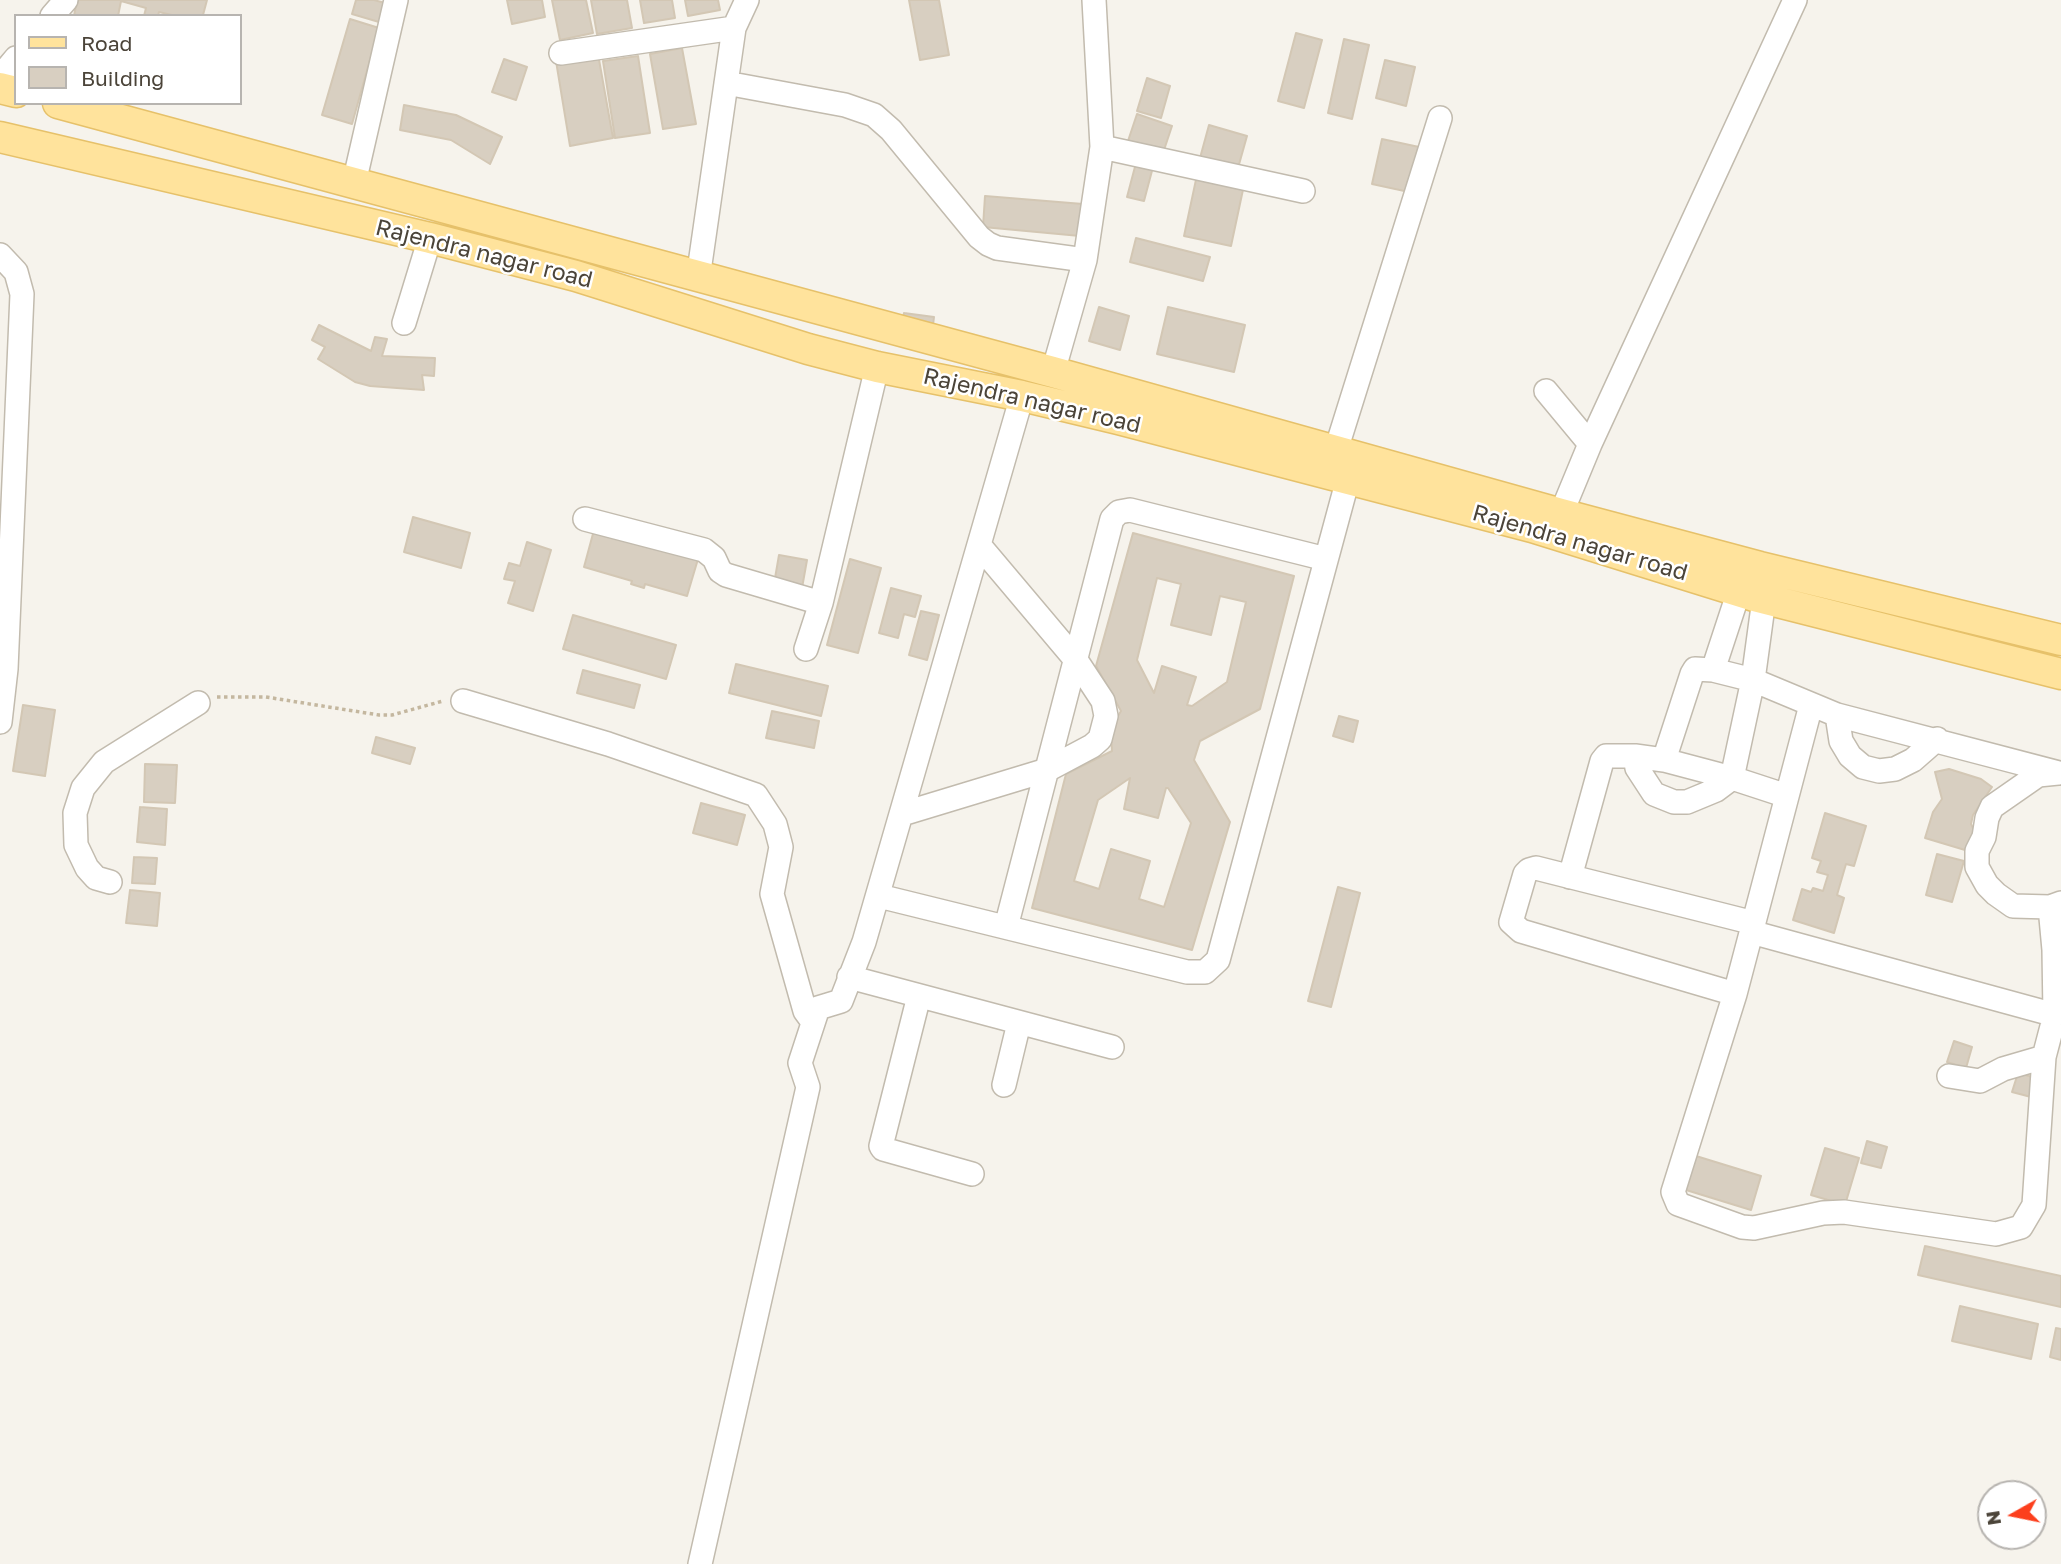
<!DOCTYPE html>
<html>
<head>
<meta charset="utf-8">
<style>
  body { margin:0 }
  #map { position:relative; width:2061px; height:1564px; overflow:hidden; background:#f6f3ec; font-family:"Golos Text",sans-serif }
  canvas { display:block }
  .legend { position:absolute; left:14px; top:14px; width:228px; height:91px; box-sizing:border-box; background:#fff; border:2px solid #b7b4b0; margin:0; padding:9px 12px; list-style:none; font-size:21px; color:#4b4439 }
  .legend li { display:flex; align-items:center; gap:14px; height:35px }
  .legend b { width:35px; border:2px solid #b7b4b0 }
  .north { position:absolute; left:1977px; top:1480px; width:70px; height:70px; box-sizing:border-box; background:#fff; border:2px solid #b7b4b0; border-radius:50%; rotate:261deg; font-size:19px; font-weight:700; line-height:28px; text-align:center; color:#4b4439 }
  .north::after { content:''; display:block; margin:auto; width:24px; height:32px; background:#fc3f1d; clip-path:polygon(50% 0,100% 100%,50% 72%,0 100%) }
</style>
</head>
<body>
<div id="map">
<canvas width="2061" height="1564"></canvas>
<ul class="legend">
<li><b style="height:9px;background:#ffe39c"></b>Road</li>
<li><b style="height:19px;background:#d8cfc1"></b>Building</li>
</ul>
<div class="north">N</div>
</div>
<script>
const ctx = document.querySelector('canvas').getContext('2d');
ctx.lineJoin = 'round';
function fillPath(path, color) {
  ctx.fillStyle = color;
  ctx.fill(path, 'evenodd');
}
function shape(rows) {
  const path = new Path2D();
  for (const r of rows) {
    path.moveTo(r[0], r[1]);
    for (let i = 2; i < r.length; i += 2) path.lineTo(r[i], r[i + 1]);
  }
  return path;
}
function trace(path, color, width, dash) {
  ctx.strokeStyle = color;
  ctx.lineWidth = width;
  ctx.lineCap = dash ? 'butt' : 'round';
  ctx.setLineDash(dash || []);
  ctx.stroke(path);
}
function write(font, color, halo, rows, align = 'center') {
  ctx.font = font + ' "Golos Text",sans-serif';
  ctx.lineWidth = 5;
  ctx.setLineDash([]);
  ctx.textBaseline = 'middle';
  ctx.strokeStyle = halo;
  ctx.fillStyle = color;
  for (const [text, x, y, turn = 0] of rows) {
    ctx.save();
    ctx.translate(x, y);
    ctx.rotate((+turn || 0) * Math.PI / 180);
    ctx.textAlign = isNaN(turn) ? turn : align;
    if (halo) ctx.strokeText(text, 0, 0);
    ctx.fillText(text, 0, 0);
    ctx.restore();
  }
}
const building = shape([
  [77,0,207,0,203,15,208,16,176,16,159,12,158,16,144,16,146,8,121,1,118,16,74,16,77,0],
  [356,0,374,0,385,3,379,22,352,14,356,0],
  [507,0,542,0,545,17,512,24,507,0],
  [552,0,586,0,593,33,560,40,552,0],
  [591,0,627,0,632,28,597,34,591,0],
  [640,0,672,0,675,18,644,23,640,0],
  [685,0,718,0,720,10,688,16,685,0],
  [909,0,939,0,949,55,920,60,909,0],
  [350,19,379,28,352,124,322,115,350,19],
  [1296,33,1322,40,1304,108,1278,101,1296,33],
  [1344,39,1369,45,1352,119,1328,113,1344,39],
  [682,48,696,124,663,129,650,54,682,48],
  [598,54,613,138,570,146,556,61,598,54],
  [638,56,650,133,615,138,603,61,638,56],
  [504,59,527,67,516,100,492,92,504,59],
  [1385,60,1415,67,1406,106,1376,98,1385,60],
  [1147,78,1170,86,1161,118,1137,111,1147,78],
  [404,105,456,115,502,137,490,164,451,140,400,130,404,105],
  [1137,114,1172,126,1162,156,1127,144,1137,114],
  [1209,125,1247,136,1238,168,1200,158,1209,125],
  [1382,139,1419,147,1409,192,1372,184,1382,139],
  [1136,163,1153,167,1144,201,1127,197,1136,163],
  [1197,175,1244,185,1231,246,1184,236,1197,175],
  [985,196,1083,204,1080,236,983,227,985,196],
  [1136,238,1210,257,1203,281,1130,262,1136,238],
  [1099,307,1129,316,1120,350,1089,341,1099,307],
  [1168,307,1245,325,1234,372,1157,354,1168,307],
  [904,313,934,317,932,333,901,328,904,313],
  [319,325,371,351,375,337,387,339,382,356,435,358,434,376,422,375,424,390,370,386,355,382,318,359,325,347,312,340,319,325],
  [413,517,470,533,461,568,404,552,413,517],
  [594,530,698,559,687,596,645,584,644,588,631,584,632,581,584,567,594,530],
  [1133,533,1294,576,1260,709,1200,741,1194,760,1230,822,1192,950,1032,908,1066,774,1112,751,1110,716,1118,716,1121,711,1096,666,1133,533],
  [1157,578,1181,584,1171,625,1211,635,1220,596,1246,602,1227,682,1192,706,1187,705,1196,677,1162,666,1154,693,1137,660,1157,578],
  [1130,778,1124,809,1158,818,1166,788,1168,788,1191,823,1164,907,1139,899,1150,861,1111,849,1099,889,1074,881,1098,800,1130,778],
  [527,542,551,550,533,611,508,603,515,581,504,579,509,563,520,566,527,542],
  [779,555,807,560,802,588,774,584,779,555],
  [850,559,881,568,858,653,827,645,850,559],
  [891,588,921,596,915,617,904,614,898,638,879,633,891,588],
  [921,611,939,615,927,660,909,655,921,611],
  [573,615,676,645,666,679,563,649,573,615],
  [736,664,828,686,821,716,729,693,736,664],
  [583,670,640,685,634,708,577,693,583,670],
  [23,705,55,710,45,776,13,771,23,705],
  [772,711,819,721,814,748,766,738,772,711],
  [1339,716,1358,721,1353,742,1333,736,1339,716],
  [376,737,415,748,410,764,372,753,376,737],
  [145,764,177,765,175,803,144,802,145,764],
  [1949,769,1981,779,1992,787,1973,815,1971,824,1976,834,1965,850,1925,838,1933,812,1942,799,1935,772,1949,769],
  [701,803,745,815,737,845,693,833,701,803],
  [140,807,167,809,165,845,137,842,140,807],
  [1825,813,1866,826,1854,866,1846,864,1837,895,1844,898,1834,933,1793,920,1802,889,1811,892,1813,888,1823,891,1828,875,1817,872,1821,861,1812,858,1825,813],
  [1937,854,1964,861,1952,902,1926,895,1937,854],
  [134,857,157,858,155,884,132,883,134,857],
  [1338,887,1360,893,1331,1007,1308,1001,1338,887],
  [130,890,160,893,157,926,126,923,130,890],
  [1954,1041,1972,1047,1966,1068,1947,1062,1954,1041],
  [2018,1073,2036,1078,2031,1097,2012,1092,2018,1073],
  [1867,1141,1887,1147,1881,1168,1861,1163,1867,1141],
  [1825,1148,1859,1158,1845,1205,1811,1195,1825,1148],
  [1696,1156,1761,1176,1751,1210,1686,1190,1696,1156],
  [1925,1246,2061,1276,2061,1307,1918,1275,1925,1246],
  [1960,1306,2038,1324,2031,1359,1952,1341,1960,1306],
  [2056,1328,2061,1329,2061,1360,2050,1357,2056,1328]
]);
const path = shape([
  [217,697,266,697,379,715,392,715,443,701]
]);
const minor = shape([
  [52,16,66,0],
  [561,53,734,28],
  [0,77,16,58],
  [726,83,845,105,874,115,891,130,979,237,988,244,997,248,1085,260],
  [1102,147,1303,191],
  [354,183,396,0],
  [0,255,16,272,22,294,6,669,0,722],
  [698,278,734,28,747,0],
  [404,323,430,238],
  [1053,372,1085,260,1102,147,1094,0],
  [1546,391,1590,444],
  [1336,450,1440,118],
  [1561,514,1590,444,1795,0],
  [585,519,704,550,714,558,720,571,726,575,821,603],
  [1764,599,1753,680,1837,715,2059,773],
  [806,649,821,603,877,367],
  [1713,670,1739,591],
  [463,701,608,744,756,795,775,824,781,847,772,894,805,1011,813,1022],
  [1811,705,1735,994,1673,1192,1678,1204,1742,1227,1754,1228,1823,1213,1844,1212,1996,1234,2021,1227,2034,1205,2044,1057,2055,1015,2054,950,2050,907,2061,903],
  [1837,715,1841,741,1850,756,1863,767,1879,771,1895,769,1913,760,1937,739],
  [1635,756,1637,768,1654,794,1674,802,1687,802,1716,790,1732,778,1753,680,1713,670,1695,669,1692,674,1664,760],
  [902,814,1047,770,1092,746,1100,739,1106,716,1103,701,1076,660,979,545],
  [1570,877,1602,761,1606,756,1635,756,1664,760,1732,778,1787,796],
  [110,882,96,878,87,868,76,845,75,813,83,788,104,762,198,703],
  [879,896,1187,972,1205,972,1218,960,1348,479],
  [2050,907,2013,906,1996,894,1987,885,1977,867,1977,851,1984,837,1987,818,1992,807,2038,775,2058,773],
  [1006,927,1112,519,1119,512,1130,510,1326,559],
  [1751,932,2055,1015],
  [849,977,1112,1047],
  [1735,994,1521,931,1511,922,1525,874,1529,870,1536,868,1754,923],
  [919,996,881,1146,883,1149,972,1174],
  [1949,1076,1980,1081,2003,1069,2044,1057],
  [1004,1085,1019,1023],
  [700,1564,808,1087,800,1063,818,1008,841,1001,864,942,1022,396]
]);
const major = shape([
  [0,88,16,92],
  [58,103,1053,372,1561,514,1760,567,2061,640],
  [0,137,430,238,576,276,808,349,877,367,1022,396,1118,419,1532,527,1754,596,2061,674]
]);
const streetNames = [
  ["Rajendra nagar road",484,254,14],
  ["Rajendra nagar road",1032,401,13],
  ["Rajendra nagar road",1580,543,16]
];
fillPath(building, '#d8cfc1');
trace(building, '#d3c7b4', 2);
trace(minor, '#c2bbae', 26);
trace(major, '#e6c16a', 33);
trace(path, '#c4b79f', 3.5, [3.5, 3.5]);
trace(minor, '#fff', 23);
trace(major, '#ffe39c', 30);
write('23px', '#4b4439', '#fff', streetNames);
</script>
</body>
</html>
